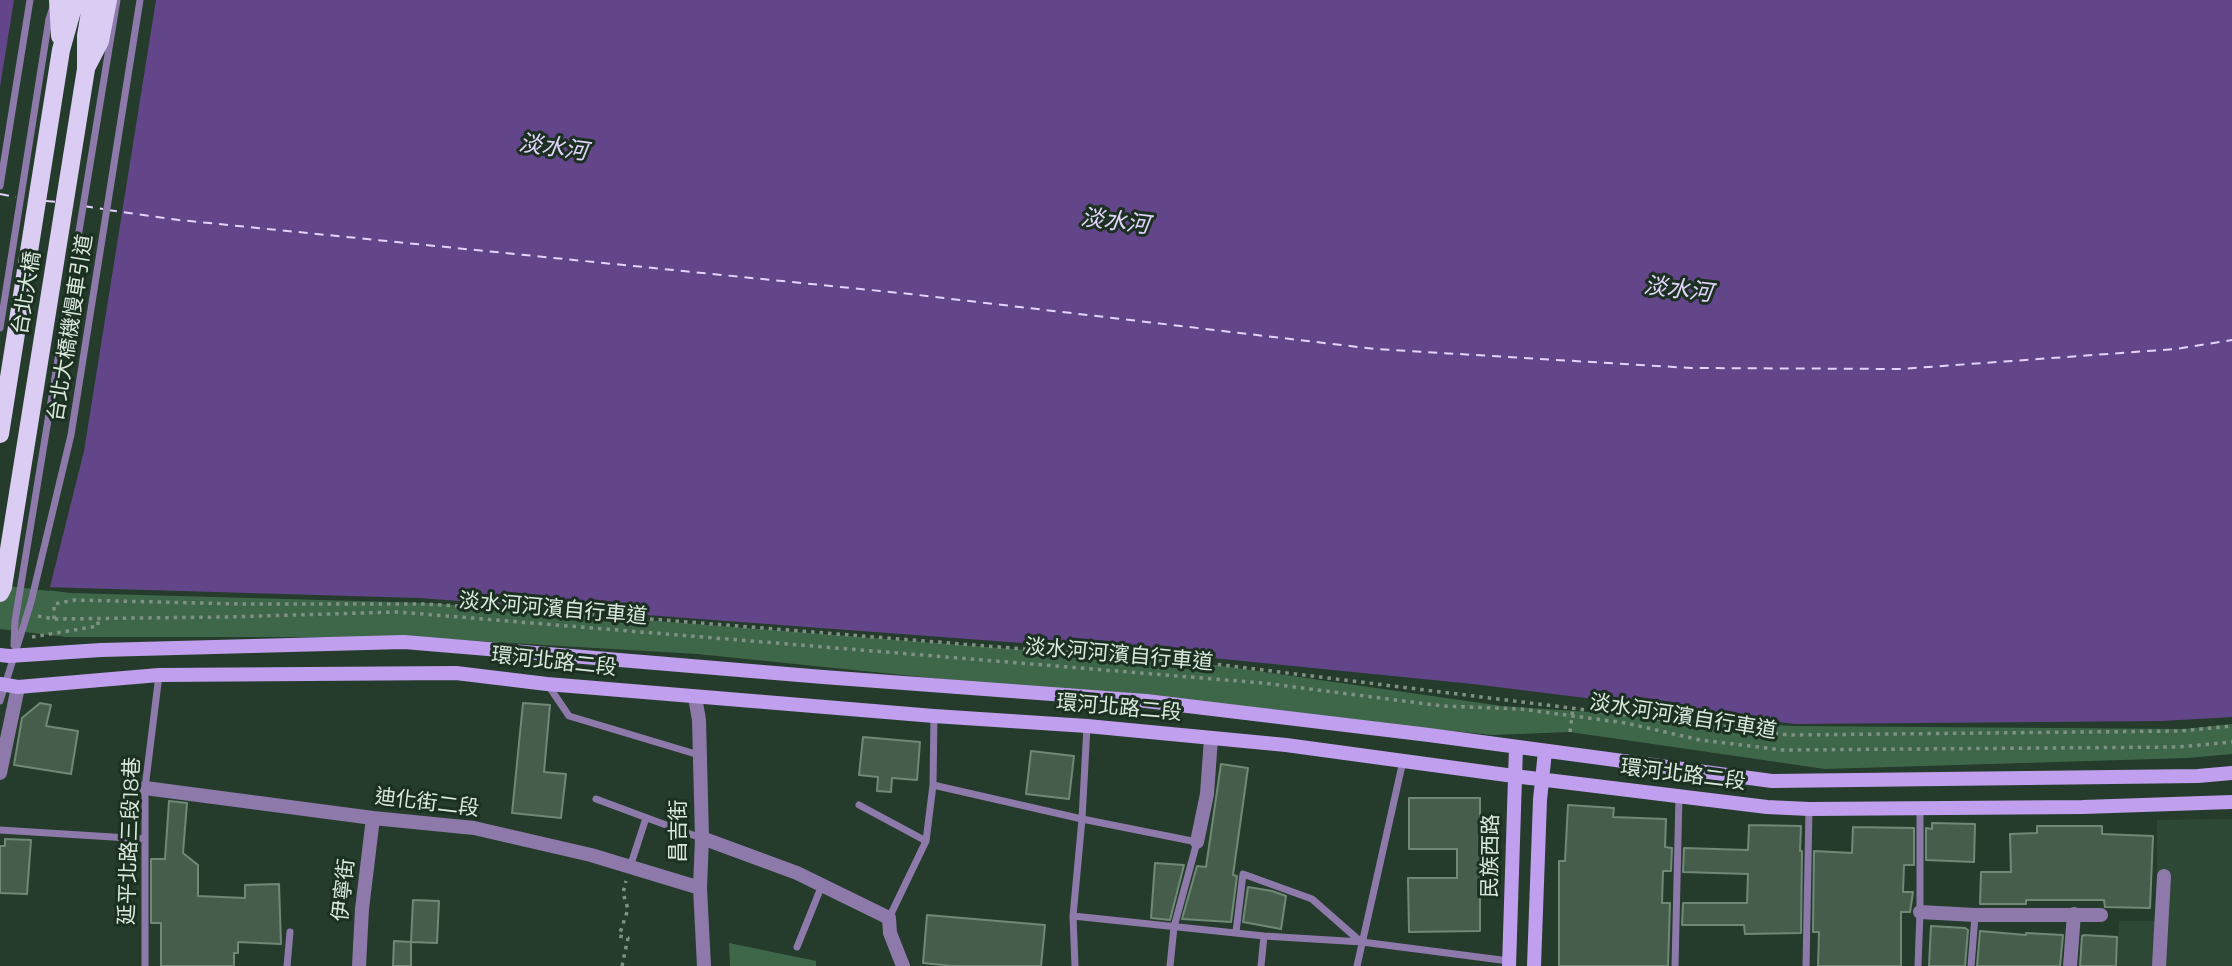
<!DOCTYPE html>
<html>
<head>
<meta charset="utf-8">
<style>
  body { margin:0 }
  canvas { display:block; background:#253b2b }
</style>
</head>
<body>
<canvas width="2232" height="966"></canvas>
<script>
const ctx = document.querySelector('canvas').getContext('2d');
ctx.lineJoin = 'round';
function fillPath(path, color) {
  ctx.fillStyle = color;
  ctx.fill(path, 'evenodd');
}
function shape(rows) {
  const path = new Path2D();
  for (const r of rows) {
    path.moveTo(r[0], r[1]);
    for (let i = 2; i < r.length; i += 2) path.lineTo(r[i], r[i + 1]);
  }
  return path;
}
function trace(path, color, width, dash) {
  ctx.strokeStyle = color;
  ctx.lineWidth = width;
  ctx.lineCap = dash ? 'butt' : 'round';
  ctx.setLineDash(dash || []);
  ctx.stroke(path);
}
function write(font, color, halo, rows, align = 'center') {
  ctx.font = font + ' Montserrat,"Noto Sans TC",sans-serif';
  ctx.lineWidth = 6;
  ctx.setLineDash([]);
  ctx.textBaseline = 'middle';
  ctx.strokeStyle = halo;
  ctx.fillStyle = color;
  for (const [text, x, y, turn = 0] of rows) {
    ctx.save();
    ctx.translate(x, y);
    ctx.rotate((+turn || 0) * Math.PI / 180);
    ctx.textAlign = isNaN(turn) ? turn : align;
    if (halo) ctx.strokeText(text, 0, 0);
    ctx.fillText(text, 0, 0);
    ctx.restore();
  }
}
const built = shape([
  [2232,819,2232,966,2117,966,2119,921,2157,921,2157,820]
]);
const green = shape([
  [0,584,70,593,429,603,1215,665,1502,706,1792,726,2184,729,2232,724,2232,754,2188,758,1825,769,1570,732,1492,735,697,654,410,637,66,637,0,629],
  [729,943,816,961,816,966,730,966]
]);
const water = shape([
  [0,0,2232,0,2232,717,2162,721,1795,724,1473,684,1183,655,419,598,45,587,0,581]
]);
const pier = shape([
  [14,0,156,0,84,451,49,591,0,585,0,87]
]);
const ferry = shape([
  [0,194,16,197],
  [46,201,58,202],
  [84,206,103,209],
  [108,210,179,220,910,294,1375,349,1691,368,1901,369,2176,349,2232,340]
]);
const building = shape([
  [40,703,51,705,46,726,78,731,71,774,14,765,22,718,40,703],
  [523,703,550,705,544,772,566,774,561,818,512,813,523,703],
  [863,737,920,742,917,780,892,778,891,792,877,791,878,777,859,775,863,737],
  [1031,751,1074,756,1069,799,1026,794,1031,751],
  [1221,764,1248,768,1233,875,1237,876,1231,922,1182,919,1197,866,1206,867,1221,764],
  [1409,798,1480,798,1480,931,1409,932,1408,878,1457,878,1457,849,1409,849,1409,798],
  [169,801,187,803,183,853,198,865,198,896,245,898,245,885,279,884,281,944,238,942,238,953,234,953,234,966,161,966,161,923,151,923,151,859,165,859,169,801],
  [1568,805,1614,808,1613,817,1666,819,1665,847,1672,848,1671,871,1663,871,1662,903,1670,903,1668,966,1559,966,1559,861,1565,861,1568,805],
  [1932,823,1975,824,1974,862,1926,860,1926,828,1932,829,1932,823],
  [1749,825,1801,826,1800,851,1802,851,1801,933,1745,934,1744,925,1682,925,1683,903,1747,903,1748,874,1683,872,1684,848,1748,850,1749,825],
  [2037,826,2102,826,2102,834,2153,836,2150,908,2105,907,2104,900,2026,900,2026,904,1980,904,1981,872,2011,872,2010,834,2037,833,2037,826],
  [1853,827,1914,828,1914,865,1904,865,1903,892,1913,892,1910,912,1901,912,1901,966,1818,966,1819,932,1813,932,1814,851,1852,853,1853,827],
  [5,839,31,840,27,894,0,893,0,846,5,846,5,839],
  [1155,863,1184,865,1170,920,1151,918,1155,863],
  [1248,887,1272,891,1286,896,1281,929,1243,922,1248,887],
  [413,900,439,901,437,943,411,942,413,900],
  [927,915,1045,925,1041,966,953,966,923,963,927,915],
  [1931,926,1965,928,1968,930,1965,966,1929,966,1931,926],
  [1980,931,2026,935,2026,933,2063,935,2060,966,1977,966,1980,931],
  [2084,935,2117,937,2116,966,2080,966,2082,936,2084,935],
  [394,941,411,942,411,966,393,966,394,941]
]);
const path = shape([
  [38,616,54,619,226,617,398,612,1263,683,1443,706,1521,709,1626,723,1700,740,1783,750,2178,747,2232,742],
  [54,619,54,604,75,600,241,604,426,604,589,614,1223,665,1789,735,2180,731,2232,726],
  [32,637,98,626,98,619],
  [1570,732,1573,707],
  [622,966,628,938,619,936,628,909,623,893,626,881]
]);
const lane = shape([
  [0,186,30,0],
  [0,328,49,19,53,7],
  [14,645,15,621,117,0],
  [548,685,569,716,699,755],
  [0,701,31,602,71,435,140,0],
  [933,785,1082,819,1197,842,1174,927,1170,966],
  [596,799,701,838],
  [859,805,926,841],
  [0,830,145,839],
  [630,867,646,818],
  [1073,916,1264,936,1362,942,1509,961],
  [889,918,926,841,933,785,934,716],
  [1236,932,1243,874,1312,899,1361,942],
  [797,947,822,885],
  [145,966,145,788,159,675],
  [287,966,290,932],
  [1075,966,1073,916,1082,819,1087,726],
  [1261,966,1264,936],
  [1357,966,1403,761],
  [1675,966,1679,796],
  [1806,966,1809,809],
  [1918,966,1920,912,1920,807],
  [1971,966,1975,916]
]);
const street = shape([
  [695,697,699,720,702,838,700,888,704,966],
  [0,773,18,687],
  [145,788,373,818,474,828,591,855,700,888],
  [702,838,797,873,889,918,890,933,903,966],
  [1197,842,1207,794,1211,738],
  [1920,912,1975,915,2101,915],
  [359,966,362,909,373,818],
  [2070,966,2074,914],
  [2159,966,2164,876]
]);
const secondary = shape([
  [0,655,9,656,101,650,404,642,823,677,1146,701,1429,735,1772,781,2198,776,2232,773],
  [0,684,18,687,159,675,456,673,547,684,934,716,1087,726,1286,745,1514,776,1767,807,1809,809,2083,807,2232,802],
  [1509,966,1516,747],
  [1534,966,1540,800,1545,751]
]);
const primary = shape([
  [58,0,60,36],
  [87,66,100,41,108,0],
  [0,434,61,50,75,0],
  [0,593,3,587,86,69,86,36,92,0]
]);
const streetNames = [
  ["台北大橋",27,293,-81],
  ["台北大橋機慢車引道",71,328,-81],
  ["淡水河河濱自行車道",553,609,5],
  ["淡水河河濱自行車道",1119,655,5],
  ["環河北路二段",554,662,6],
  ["環河北路二段",1119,708,5],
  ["淡水河河濱自行車道",1683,717,9],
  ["環河北路二段",1683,775,7],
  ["迪化街二段",427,803,7],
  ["昌吉街",679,831,-90],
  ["延平北路三段18巷",130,841,-88],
  ["民族西路",1491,856,-89],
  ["伊寧街",344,890,-84]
];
const waterNames = [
  ["淡水河",553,148,8],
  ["淡水河",1115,222,7],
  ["淡水河",1678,290,7]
];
fillPath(built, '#2d4935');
fillPath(green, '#3e674a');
fillPath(water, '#634689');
fillPath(pier, '#253b2b');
trace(ferry, '#e3d4fc', 2, [9, 7]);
fillPath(building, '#465d4c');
trace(building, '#708976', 2);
trace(path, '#809184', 3.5, [3.5, 5]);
trace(lane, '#8d7aab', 7);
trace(street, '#8d7aab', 14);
trace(secondary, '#c0a0ee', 14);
trace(primary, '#dbccf4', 18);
write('21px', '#dbe8de', '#1b3021', streetNames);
write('italic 23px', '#e3d4fc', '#1b3021', waterNames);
</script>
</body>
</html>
